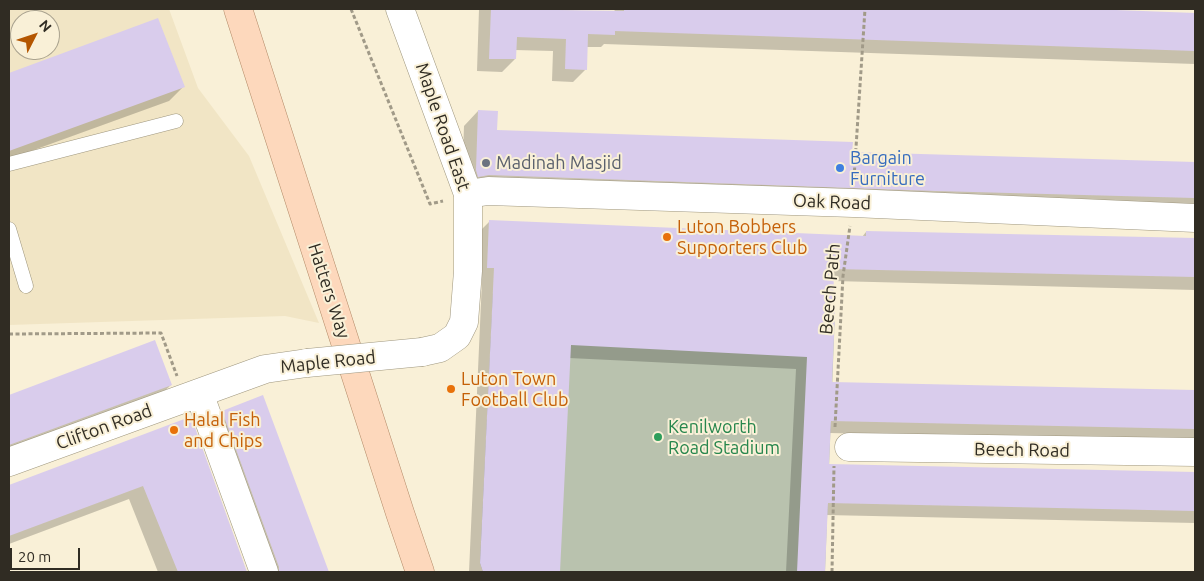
<!DOCTYPE html>
<html>
<head>
<meta charset="utf-8">
<style>
  body { margin:0 }
  #map { position:relative; width:1204px; height:581px; overflow:hidden; background:#f9f0d7; font-family:Ubuntu,sans-serif }
  canvas { display:block }
  .frame { position:absolute; inset:0; border:10px solid #302c23; pointer-events:none }
  .north { position:absolute; left:10px; top:10px; width:50px; height:50px; box-sizing:border-box; background:#f9f0d7; border:1px solid #a9a28f; border-radius:50%; rotate:49deg; font-size:14px; font-weight:700; line-height:20px; text-align:center; color:#302c23 }
  .north::after { content:''; display:block; margin:auto; width:18px; height:22px; background:#b45600; clip-path:polygon(50% 0,100% 100%,50% 72%,0 100%) }
  .scale { position:absolute; left:10px; top:548px; width:70px; height:22px; box-sizing:border-box; border:2px solid #302c23; border-top:0; padding-left:6px; font-size:15px; line-height:18px; white-space:nowrap; color:#302c23; -webkit-text-stroke:4px #f9f0d7; paint-order:stroke }
</style>
</head>
<body>
<div id="map">
<canvas width="1204" height="581"></canvas>
<div class="frame"></div>
<div class="north">N</div>
<div class="scale">20 m</div>
</div>
<script>
const ctx = document.querySelector('canvas').getContext('2d');
ctx.lineJoin = 'round';
function fillPath(path, color) {
  ctx.fillStyle = color;
  ctx.fill(path, 'evenodd');
}
function shape(rows) {
  const path = new Path2D();
  for (const r of rows) {
    path.moveTo(r[0], r[1]);
    for (let i = 2; i < r.length; i += 2) path.lineTo(r[i], r[i + 1]);
  }
  return path;
}
function trace(path, color, width, dash) {
  ctx.strokeStyle = color;
  ctx.lineWidth = width;
  ctx.lineCap = dash ? 'butt' : 'round';
  ctx.setLineDash(dash || []);
  ctx.stroke(path);
}
function write(font, color, halo, rows, align = 'center') {
  ctx.font = font + ' Ubuntu,sans-serif';
  ctx.lineWidth = 4;
  ctx.setLineDash([]);
  ctx.textBaseline = 'middle';
  ctx.strokeStyle = halo;
  ctx.fillStyle = color;
  for (const [text, x, y, turn = 0] of rows) {
    ctx.save();
    ctx.translate(x, y);
    ctx.rotate((+turn || 0) * Math.PI / 180);
    ctx.textAlign = isNaN(turn) ? turn : align;
    if (halo) ctx.strokeText(text, 0, 0);
    ctx.fillText(text, 0, 0);
    ctx.restore();
  }
}
const built = shape([
  [9,9,169,9,198,88,249,156,319,323,285,316,9,325],
  [20,20,50,20,50,50,20,50]
]);
const green = shape([
  [493,293,835,312,825,572,483,572,480,563]
]);
const shadow = shape([
  [479,9,519,9,613,12,616,9,1056,9,1195,14,1195,64,604,44,601,47,586,47,586,69,573,82,552,81,553,51,515,50,515,59,502,72,477,71],
  [157,20,183,87,169,101,9,159,9,75],
  [478,111,496,131,851,153,1195,163,1195,212,462,185,464,126],
  [489,222,862,237,866,232,1195,240,1195,290,833,281,831,383,1195,391,1195,441,829,433,828,465,1195,473,1195,523,826,515,824,572,786,572,796,369,569,358,559,572,469,572,482,280,475,280,477,234],
  [155,342,171,385,156,399,9,454,9,396],
  [262,397,328,572,269,572,214,421,223,412],
  [187,420,188,424,192,423,246,572,158,572,129,499,9,544,9,486]
]);
const building = shape([
  [491,9,624,11,624,9,1090,9,1195,13,1195,51,615,31,615,35,588,34,587,70,565,69,566,39,517,37,516,59,489,59],
  [158,18,185,87,9,151,9,73],
  [478,110,498,111,497,130,853,142,852,152,1195,162,1195,198,936,191,489,175,478,177,476,170],
  [489,220,866,236,866,231,1195,238,1195,277,834,269,833,312,835,312,832,382,1195,390,1195,429,831,421,829,464,1195,472,1195,511,828,503,825,572,797,572,807,357,571,345,560,572,483,572,480,563,494,268,487,268],
  [155,340,172,385,9,445,9,395],
  [263,395,329,572,279,572,279,567,222,411],
  [187,418,189,423,193,422,247,572,178,572,143,486,9,536,9,485]
]);
const path = shape([
  [351,9,430,204,443,201],
  [854,178,865,9],
  [9,334,161,333,177,376],
  [835,427,843,276,850,226],
  [832,572,834,466]
]);
const lane = shape([
  [9,164,176,121],
  [9,229,26,286]
]);
const street = shape([
  [400,9,468,194,468,271,464,322,457,336,440,348,422,352],
  [468,194,488,191,853,203,1195,218],
  [199,393,264,572],
  [849,447,1195,452],
  [9,462,265,369,307,363]
]);
const primary = shape([
  [238,9,400,513,420,572]
]);
const streetBridge = shape([
  [307,363,422,352]
]);
const markers = [
  [486,163,5,"#6b7280"],
  [840,168,5,"#3f7fe0"],
  [667,237,5,"#e8710a"],
  [451,389,5,"#e8710a"],
  [174,430,5,"#e8710a"],
  [658,437,5,"#2e9e5b"]
];
const streetNames = [
  ["Maple Road East",443,127,71],
  ["Oak Road",832,202,2],
  ["Beech Path",830,289,-85],
  ["Hatters Way",329,291,72],
  ["Maple Road",328,362,-6],
  ["Clifton Road",104,427,-20],
  ["Beech Road",1022,450,1]
];
const shopNames = [
  ["Bargain",850,158],
  ["Furniture",850,179]
];
const worshipNames = [
  ["Madinah Masjid",496,163]
];
const foodNames = [
  ["Luton Bobbers",677,227],
  ["Supporters Club",677,248],
  ["Luton Town",461,379],
  ["Football Club",461,400],
  ["Halal Fish",184,420],
  ["and Chips",184,441]
];
const leisureNames = [
  ["Kenilworth",668,427],
  ["Road Stadium",668,448]
];
fillPath(built, '#f1e5c5');
fillPath(green, '#b9c2ae');
fillPath(shadow, '#0003');
fillPath(building, '#d9ccec');
trace(lane, '#9f977f', 15);
trace(street, '#9f977f', 29);
trace(primary, '#b48b69', 29);
trace(path, '#a19a88', 3, [4, 2.5]);
trace(lane, '#fff', 14);
trace(street, '#fff', 28);
trace(primary, '#fdd8bc', 28);
trace(streetBridge, '#9f977f', 29, []);
trace(streetBridge, '#fff', 28);
for (const [x, y, r, color] of markers) {
  const dot = new Path2D();
  dot.arc(x, y, r, 0, 2 * Math.PI);
  ctx.fillStyle = color;
  ctx.fill(dot);
  trace(dot, '#f9f0d7', 2);
}
write('18px', '#302c23', '#f9f0d7', streetNames);
write('18px', '#366cbe', '#f9f0d7', shopNames, 'left');
write('18px', '#5b616d', '#f9f0d7', worshipNames, 'left');
write('18px', '#c56008', '#f9f0d7', foodNames, 'left');
write('18px', '#27864d', '#f9f0d7', leisureNames, 'left');
</script>
</body>
</html>
